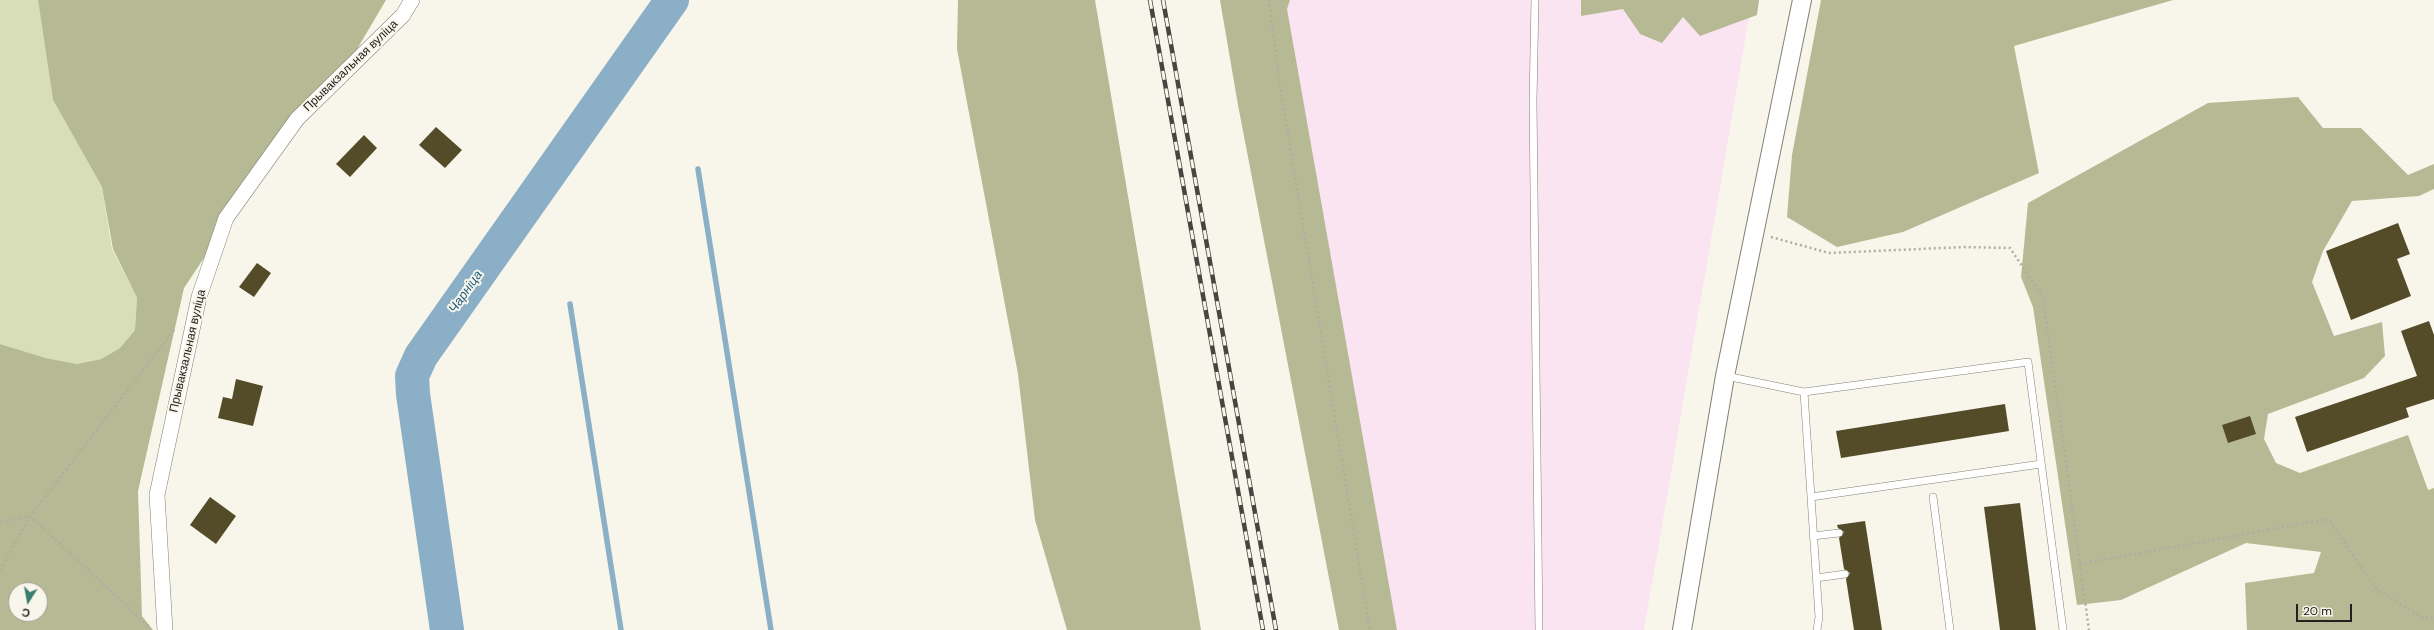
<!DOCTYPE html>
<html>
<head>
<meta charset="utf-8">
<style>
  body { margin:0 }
  #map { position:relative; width:2434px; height:630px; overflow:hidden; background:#f8f5ea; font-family:"DM Sans",sans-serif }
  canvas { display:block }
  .north { position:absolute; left:8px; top:582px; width:40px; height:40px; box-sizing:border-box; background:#f8f5ea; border:1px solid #a2a098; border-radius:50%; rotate:191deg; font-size:11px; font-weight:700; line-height:16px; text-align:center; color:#22211d }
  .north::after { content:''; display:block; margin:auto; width:14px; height:18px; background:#3a7d6f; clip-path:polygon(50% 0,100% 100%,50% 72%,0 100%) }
  .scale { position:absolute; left:2296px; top:604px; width:56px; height:18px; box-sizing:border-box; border:2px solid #22211d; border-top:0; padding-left:5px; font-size:12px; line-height:14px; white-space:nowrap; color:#22211d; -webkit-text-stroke:3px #f8f5ea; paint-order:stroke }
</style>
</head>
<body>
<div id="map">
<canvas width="2434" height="630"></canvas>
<div class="north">С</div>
<div class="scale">20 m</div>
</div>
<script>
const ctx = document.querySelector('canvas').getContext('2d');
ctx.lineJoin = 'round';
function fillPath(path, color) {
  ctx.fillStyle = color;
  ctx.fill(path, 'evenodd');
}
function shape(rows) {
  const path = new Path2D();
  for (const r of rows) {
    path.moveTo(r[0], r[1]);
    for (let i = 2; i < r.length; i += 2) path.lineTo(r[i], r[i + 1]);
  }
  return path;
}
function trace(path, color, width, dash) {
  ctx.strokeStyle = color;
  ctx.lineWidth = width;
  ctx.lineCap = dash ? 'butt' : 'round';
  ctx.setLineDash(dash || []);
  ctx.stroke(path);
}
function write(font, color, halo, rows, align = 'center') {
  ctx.font = font + ' "DM Sans",sans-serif';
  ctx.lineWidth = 4;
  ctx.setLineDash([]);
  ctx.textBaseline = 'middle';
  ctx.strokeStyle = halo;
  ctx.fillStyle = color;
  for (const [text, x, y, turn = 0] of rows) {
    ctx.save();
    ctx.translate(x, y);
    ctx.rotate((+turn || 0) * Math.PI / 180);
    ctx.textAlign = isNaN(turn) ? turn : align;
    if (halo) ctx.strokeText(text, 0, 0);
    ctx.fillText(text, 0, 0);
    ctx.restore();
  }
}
const education = shape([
  [1285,0,1752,0,1644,630,1396,630]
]);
const green = shape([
  [0,0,38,0,53,100,102,187,112,249,137,298,135,330,120,348,101,359,77,364,46,358,0,344]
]);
const forest = shape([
  [38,0,386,0,353,56,248,192,184,288,138,491,142,616,153,630,0,630,0,344,46,358,77,364,101,359,120,348,135,330,137,298,113,249,102,187,53,100],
  [16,590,40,590,40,614,16,614],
  [958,0,1095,0,1201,630,1067,630,1035,520,1018,374,957,49],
  [1220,0,1290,0,1287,9,1397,630,1339,630,1238,105],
  [1581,0,1759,0,1757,15,1700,36,1683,17,1662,43,1640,34,1623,9,1581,16],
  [1821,0,2173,0,2014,46,2039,173,1903,232,1837,247,1787,217,1792,155],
  [2298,97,2323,128,2361,128,2408,175,2434,164,2434,189,2419,196,2352,201,2323,251,2312,282,2334,336,2382,322,2385,356,2364,378,2268,414,2264,439,2276,463,2300,473,2408,435,2428,490,2434,488,2434,630,2247,630,2245,583,2314,573,2321,552,2246,543,2121,600,2077,605,2033,307,2021,277,2028,203,2208,103]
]);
const stream = shape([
  [698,169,771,630],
  [570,304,621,630]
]);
const river = shape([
  [447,630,413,394,412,376,421,356,672,0]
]);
const building = shape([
  [436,127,462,150,445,168,419,145],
  [364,135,377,148,350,177,336,164],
  [2398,223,2410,254,2397,259,2411,296,2351,320,2326,251],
  [257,263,271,273,254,297,239,287],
  [2429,321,2434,335,2434,399,2406,408,2409,417,2307,452,2295,417,2417,376,2401,331],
  [236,379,263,386,253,426,218,418,223,397,232,399],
  [2005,404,2009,431,1841,458,1836,431],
  [2250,416,2256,434,2228,443,2222,425],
  [210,497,236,516,216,544,190,525],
  [2020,503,2036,630,2000,630,1984,507],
  [1865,521,1882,630,1854,630,1846,579,1850,573,1844,569,1839,538,1844,532,1838,528,1837,525]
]);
const path = shape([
  [1269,0,1280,86,1370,630],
  [1771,237,1829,253,1965,247,2010,248,2043,297,2089,630],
  [0,522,30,516,148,626],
  [2080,564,2328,519,2378,591,2421,617,2434,618],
  [0,570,30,516,174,330]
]);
const service = shape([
  [1535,0,1533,102,1539,630],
  [1726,376,1804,392,2028,362,2063,630],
  [1804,392,1819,617,1817,630],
  [1811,497,2041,464],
  [1933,497,1950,630],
  [1813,536,1839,533],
  [1816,578,1845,574]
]);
const minor = shape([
  [165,630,157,495,199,297,226,218,297,119,403,15,412,0]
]);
const tertiary = shape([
  [1682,630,1725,376,1802,0]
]);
const rail = shape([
  [1150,0,1263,630],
  [1163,0,1276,630]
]);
const streetNames = [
  ["Прывакзальная вуліца",351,66,-44],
  ["Прывакзальная вуліца",188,351,-77]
];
const waterNames = [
  ["Чарніца",466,292,-55]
];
fillPath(education, '#fae4f1');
fillPath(green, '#d8deb7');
fillPath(forest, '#b5ba94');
trace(stream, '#8aafc6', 5.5);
trace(river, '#8aafc6', 34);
fillPath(building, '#544c29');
trace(service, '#828076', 8);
trace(minor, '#828076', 16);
trace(tertiary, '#828076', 20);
trace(path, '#afaca4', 2.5, [2, 3]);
trace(service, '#fff', 7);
trace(minor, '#fff', 15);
trace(tertiary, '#fff', 18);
trace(rail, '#474540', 4.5);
trace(rail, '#f8f5ea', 3, [9]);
write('12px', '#22211d', '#f8f5ea', streetNames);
write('italic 13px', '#205d7f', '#f8f5ea', waterNames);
</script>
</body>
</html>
